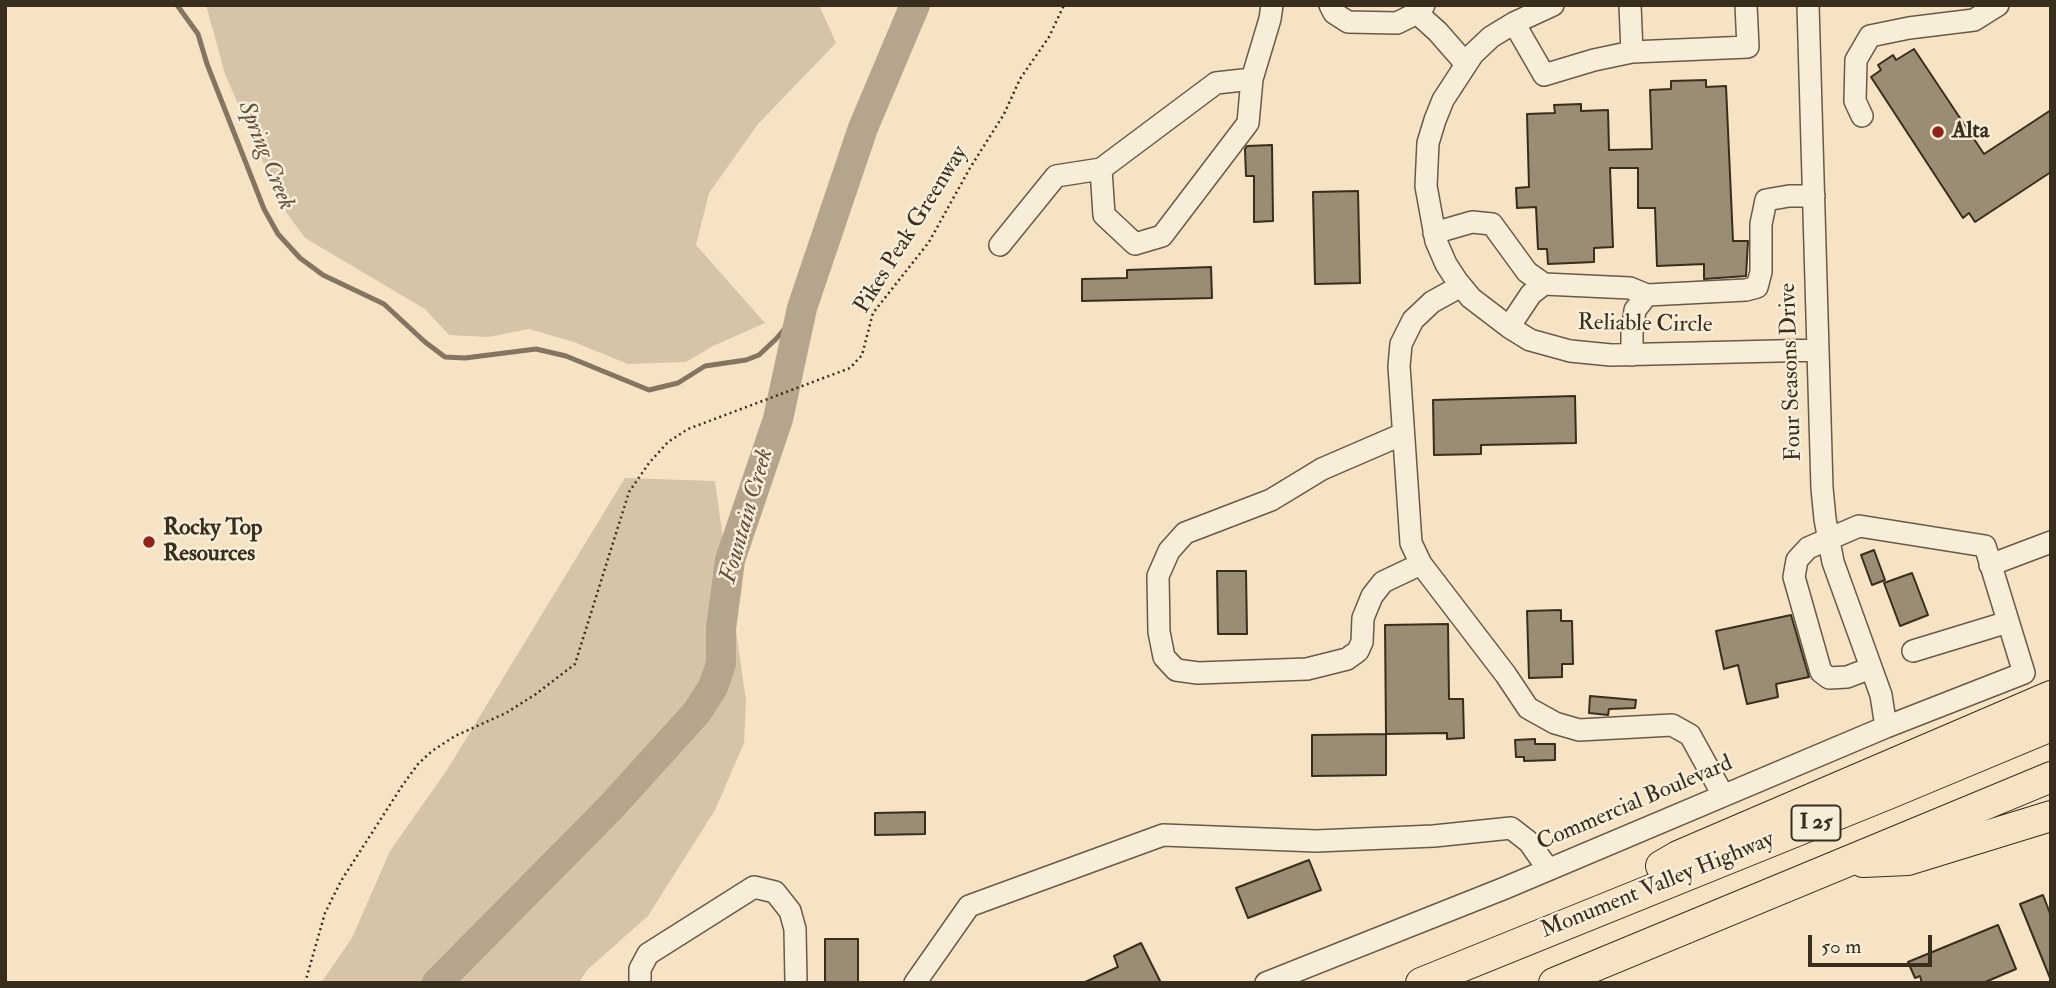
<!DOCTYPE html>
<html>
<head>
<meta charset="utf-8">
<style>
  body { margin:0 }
  #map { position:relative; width:2056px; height:988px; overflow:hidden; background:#f5e3c4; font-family:"IM FELL Double Pica",serif }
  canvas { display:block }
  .frame { position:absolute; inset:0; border:7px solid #392d1e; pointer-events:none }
  .scale { position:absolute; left:1808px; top:935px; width:124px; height:32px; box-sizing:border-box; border:4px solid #392d1e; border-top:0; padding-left:9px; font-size:21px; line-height:24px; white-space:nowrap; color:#392d1e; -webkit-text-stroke:5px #f8edd9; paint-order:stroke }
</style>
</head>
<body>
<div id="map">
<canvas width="2056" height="988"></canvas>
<div class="frame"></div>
<div class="scale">50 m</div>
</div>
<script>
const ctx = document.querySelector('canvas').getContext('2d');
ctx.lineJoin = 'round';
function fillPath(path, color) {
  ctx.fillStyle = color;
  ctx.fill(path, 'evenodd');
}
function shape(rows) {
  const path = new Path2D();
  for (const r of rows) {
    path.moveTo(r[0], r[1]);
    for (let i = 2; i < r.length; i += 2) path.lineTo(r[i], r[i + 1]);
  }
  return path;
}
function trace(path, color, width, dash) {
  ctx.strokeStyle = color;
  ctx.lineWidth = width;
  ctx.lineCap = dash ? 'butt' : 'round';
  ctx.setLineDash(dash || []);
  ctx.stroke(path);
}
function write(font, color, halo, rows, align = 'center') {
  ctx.font = font + ' "IM FELL Double Pica",serif';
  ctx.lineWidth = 5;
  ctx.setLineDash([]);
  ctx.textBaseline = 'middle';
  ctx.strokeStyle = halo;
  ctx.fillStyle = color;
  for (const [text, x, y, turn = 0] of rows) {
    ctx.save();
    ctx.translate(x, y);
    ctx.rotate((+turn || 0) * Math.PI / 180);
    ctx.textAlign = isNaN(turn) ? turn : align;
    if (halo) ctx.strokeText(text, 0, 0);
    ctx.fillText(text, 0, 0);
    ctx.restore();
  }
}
const green = shape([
  [206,5,819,5,836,43,758,124,709,193,696,245,765,323,713,346,686,362,628,364,574,342,529,329,488,337,449,335,425,309,305,238,283,208,225,74],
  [625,478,715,481,746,701,744,743,715,810,648,916,587,970,579,983,321,983,352,938,390,851,447,770]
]);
const stream = shape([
  [177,5,198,34,207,64,264,209,278,234,300,258,323,275,384,304,425,342,445,357,465,358,536,349,566,356,649,390,678,383,705,366,746,360,759,355,776,339,802,308]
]);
const river = shape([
  [437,983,612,806,697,712,713,687,721,664,721,629,730,560,778,419,802,308,863,128,915,5]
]);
const building = shape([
  [1914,49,1984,154,2051,110,2051,172,1975,222,1969,213,1963,218,1871,77,1881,70,1878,65,1893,55,1896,60,1914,49],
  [1706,80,1706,87,1726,86,1733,241,1748,241,1746,276,1704,279,1704,264,1657,266,1655,208,1638,208,1638,168,1610,168,1613,247,1594,248,1594,262,1548,264,1547,249,1538,249,1536,207,1517,208,1516,188,1529,187,1527,114,1555,113,1554,105,1581,104,1581,111,1608,110,1609,150,1652,149,1650,90,1671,89,1671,81,1706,80],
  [1272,145,1273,221,1254,222,1254,176,1246,176,1245,149,1247,146,1272,145],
  [1358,191,1360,283,1315,284,1313,192,1358,191],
  [1211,267,1212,298,1082,301,1082,279,1127,278,1127,270,1211,267],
  [1575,396,1576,443,1481,445,1481,454,1434,455,1433,400,1575,396],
  [1874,550,1885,580,1872,585,1861,555,1874,550],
  [1217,571,1246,571,1247,634,1218,634,1217,571],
  [1912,573,1928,615,1900,626,1884,583,1912,573],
  [1561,610,1561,621,1572,621,1573,664,1562,664,1562,677,1529,678,1527,611,1561,610],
  [1791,615,1809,677,1776,684,1778,697,1747,704,1738,665,1724,669,1716,631,1791,615],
  [1448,624,1449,699,1463,699,1464,738,1447,739,1447,733,1386,734,1385,625,1448,624],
  [1590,696,1636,700,1635,708,1609,709,1608,715,1589,713,1590,696],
  [1386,734,1386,775,1312,776,1312,735,1386,734],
  [1535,739,1535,744,1555,744,1555,760,1524,761,1524,757,1516,757,1515,740,1535,739],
  [925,812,925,834,875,835,875,813,925,812],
  [1309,860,1321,890,1248,918,1236,888,1309,860],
  [2043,895,2051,916,2050,978,2020,904,2043,895],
  [1998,925,2016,969,1983,983,1922,983,1920,976,1915,978,1908,962,1998,925],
  [825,939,858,939,858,983,825,983,825,939],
  [1141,943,1161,983,1083,983,1118,967,1114,956,1141,943]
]);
const path = shape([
  [305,983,325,913,341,881,402,786,418,764,432,751,455,736,506,713,536,694,575,664,629,492,649,463,668,442,688,429,850,368,862,355,873,313,929,242,970,168,1004,114,1020,79,1049,37,1064,5]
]);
const minor = shape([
  [1330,5,1334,13,1348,22,1397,23,1417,13,1424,5],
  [1553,5,1514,23,1491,37,1473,54,1443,100,1435,120,1428,143,1426,186,1436,241,1446,264,1457,281,1471,298,1509,327,1530,340,1570,351,1611,355,1818,350],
  [1630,5,1632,52,1748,47,1746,5],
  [1808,5,1822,488,1825,519,1833,562,1881,695,1886,727],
  [1417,13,1438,32,1466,64],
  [1514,23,1544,75,1594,60,1632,52],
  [1252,79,1216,83,1101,169,1104,215,1135,244,1162,236,1248,123,1252,79,1270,19,1272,5],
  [1862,116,1855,101,1856,60,1870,36,1909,28,1974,20,1998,5],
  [1434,233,1472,222,1492,224,1527,272,1544,284],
  [1000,245,1056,176,1101,169],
  [1461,286,1432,302,1413,320,1401,344,1399,366,1411,543,1421,564,1506,675,1528,708,1555,723,1579,730,1672,725,1690,735,1723,795],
  [1509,327,1531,294,1544,284,1630,288,1647,295],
  [1632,355,1632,333,1635,310,1647,295,1746,290,1757,287,1761,272,1761,224,1766,200,1789,196,1814,196],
  [1403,434,1322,469,1271,500,1185,533,1169,551,1158,576,1159,632,1164,657,1176,670,1198,673,1307,669,1347,659,1358,651,1362,642,1363,618,1372,596,1383,582,1421,564],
  [1990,565,2051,542],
  [1913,651,2008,622],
  [640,983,640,969,648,954,754,887,775,892,790,911,795,929,796,983],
  [915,983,969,906,1163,835,1316,841,1434,836,1511,828,1529,842,1548,869],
  [1266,983,1505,888,1886,727,2024,673,1985,546,1859,526,1808,548,1797,560,1794,577,1821,672,1829,678,1847,677,1871,668]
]);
const highway = shape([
  [1863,862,1908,860,2051,816],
  [1661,866,1678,856,2051,696],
  [1421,983,1888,794,2051,726],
  [1554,983,2051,777]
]);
const markers = [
  [1938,132,7,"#8f2418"],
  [149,542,7,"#8f2418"]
];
const shields = [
  [1816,823,49]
];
const shieldNames = [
  ["I 25",1816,823]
];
const poiNames = [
  ["Alta",1952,132],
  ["Rocky Top",163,529],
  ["Resources",163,555]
];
const streetNames = [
  ["Pikes Peak Greenway",912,230,-58],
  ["Reliable Circle",1645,325,1],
  ["Four Seasons Drive",1792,372,-92],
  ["Commercial Boulevard",1635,804,-23],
  ["Monument Valley Highway",1658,886,-22]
];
const waterNames = [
  ["Spring Creek",265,156,68],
  ["Fountain Creek",748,516,-74]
];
fillPath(green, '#d5c4a8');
trace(stream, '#837560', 5);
trace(river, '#b5a58c', 30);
fillPath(building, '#9b8c74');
trace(building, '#392d1e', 2);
trace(minor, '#685a48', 24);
trace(highway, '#392d1e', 32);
trace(path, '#392d1e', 2.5, [2, 3.5]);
trace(minor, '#f8edd9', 21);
trace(highway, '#f5e3c4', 30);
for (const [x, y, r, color] of markers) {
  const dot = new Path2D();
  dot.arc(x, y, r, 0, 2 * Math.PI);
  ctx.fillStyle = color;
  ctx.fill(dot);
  trace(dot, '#f8edd9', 2.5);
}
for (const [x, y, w] of shields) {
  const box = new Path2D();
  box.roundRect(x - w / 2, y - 17.5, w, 35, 5);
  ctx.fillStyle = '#f8edd9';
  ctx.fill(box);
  trace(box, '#392d1e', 2);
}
write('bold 21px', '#392d1e', null, shieldNames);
write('bold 23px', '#392d1e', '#f8edd9', poiNames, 'left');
write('23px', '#392d1e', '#f8edd9', streetNames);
write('italic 24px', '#5e513f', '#f8edd9', waterNames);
</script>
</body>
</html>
